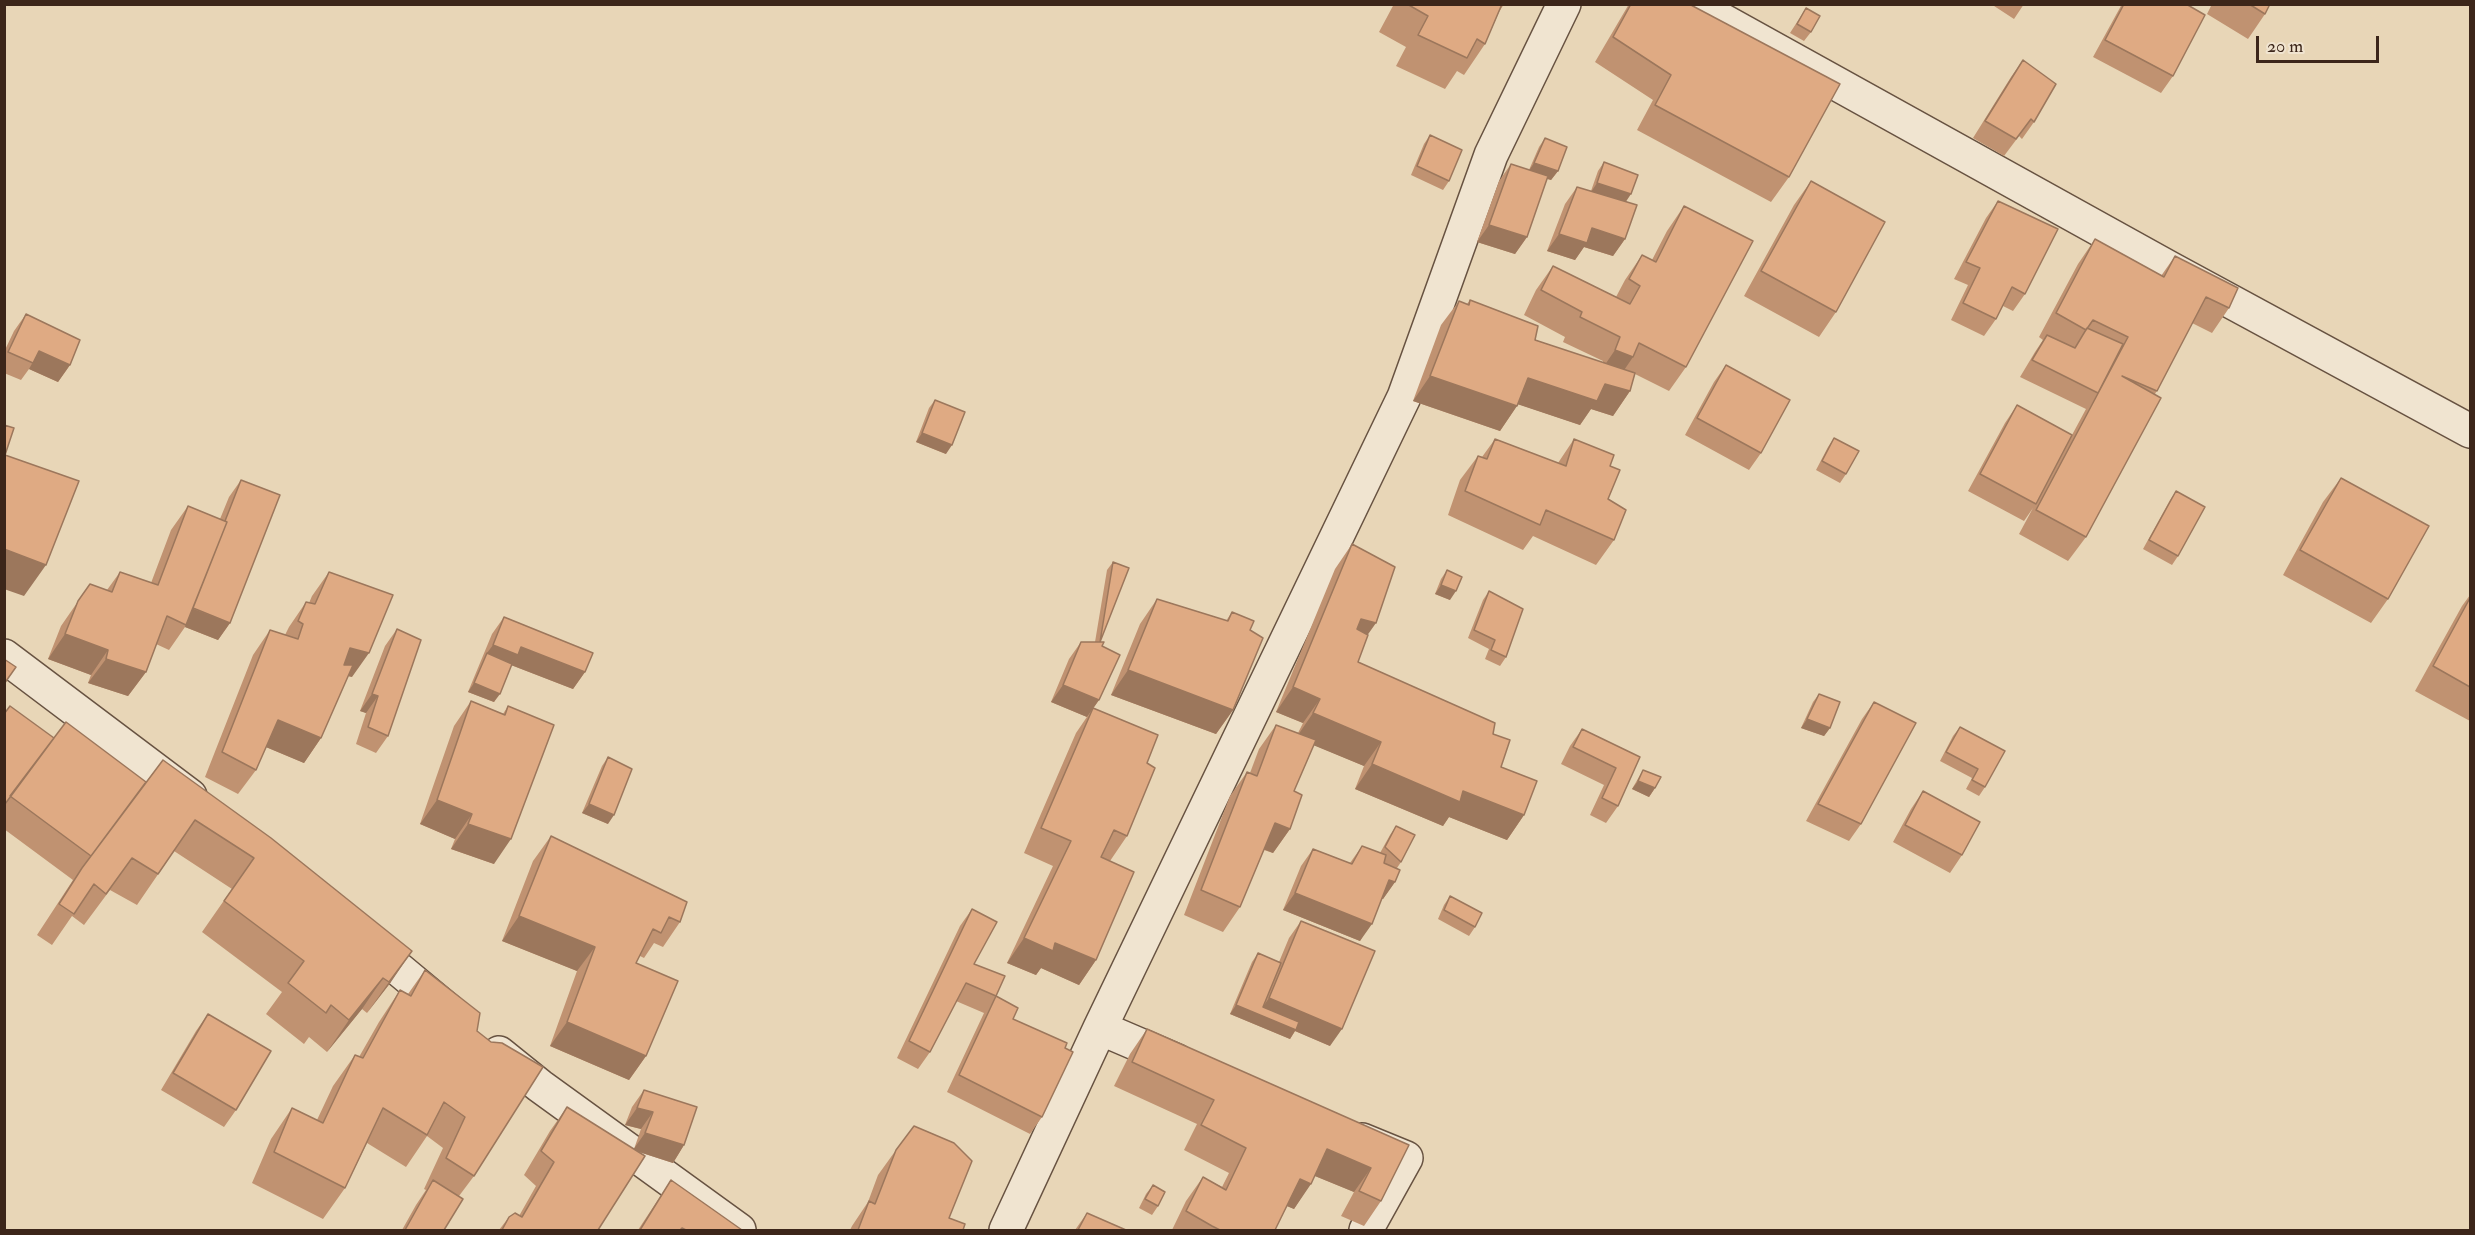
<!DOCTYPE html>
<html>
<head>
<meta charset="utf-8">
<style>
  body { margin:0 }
  #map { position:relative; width:2475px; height:1235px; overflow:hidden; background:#e8d6b7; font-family:"IM FELL Double Pica",serif }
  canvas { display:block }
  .frame { position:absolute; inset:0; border:6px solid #3c261a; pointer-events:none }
  .scale { position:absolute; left:2256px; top:36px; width:123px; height:27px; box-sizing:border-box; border:3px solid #3c261a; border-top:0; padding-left:8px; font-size:18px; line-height:21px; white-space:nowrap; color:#3c261a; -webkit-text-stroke:4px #f0e4d0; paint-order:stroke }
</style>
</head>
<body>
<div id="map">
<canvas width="2475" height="1235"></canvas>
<div class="frame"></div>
<div class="scale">20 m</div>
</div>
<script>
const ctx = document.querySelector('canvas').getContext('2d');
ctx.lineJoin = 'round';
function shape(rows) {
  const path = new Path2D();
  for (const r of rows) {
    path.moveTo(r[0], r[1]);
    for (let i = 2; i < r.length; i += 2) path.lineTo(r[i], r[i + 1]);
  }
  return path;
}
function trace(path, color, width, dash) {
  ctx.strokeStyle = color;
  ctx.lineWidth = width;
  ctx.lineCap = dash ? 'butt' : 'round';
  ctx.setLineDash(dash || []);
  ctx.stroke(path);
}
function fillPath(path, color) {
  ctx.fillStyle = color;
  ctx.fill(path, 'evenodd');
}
const minor = shape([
  [1693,4,2171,269,2470,431],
  [4,656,190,796],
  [366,942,450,1012],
  [1100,1028,1177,1061],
  [499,1053,540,1086,739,1230],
  [1362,1140,1406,1158,1366,1230],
  [1006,1230,1100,1028,1404,397,1491,155,1564,4]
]);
const wall = shape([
  [1394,4,1504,4,1499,12,1485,44,1464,75,1457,71,1445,89,1396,66,1406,47,1379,32],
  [1629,4,1689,4,1789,177,1771,202,1637,130,1653,100,1595,62],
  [1991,4,2024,4,2014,19],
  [2122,4,2186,4,2173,76,2161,93,2093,57],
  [2212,4,2270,4,2265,14,2248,39,2207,14],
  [1806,8,1811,32,1804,41,1790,33],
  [2023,60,2034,122,2022,139,2019,136,2004,156,1973,138,2011,77],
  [1430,135,1449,181,1443,190,1411,175,1424,144],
  [1545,138,1558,171,1551,180,1547,179,1527,237,1515,254,1477,242,1499,181,1511,164,1529,170,1539,147],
  [1604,162,1626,202,1625,239,1613,256,1584,247,1575,260,1547,251,1565,204,1577,187,1591,191,1598,171],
  [1811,181,1836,312,1819,337,1744,296,1794,205],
  [1998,201,2025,294,2013,311,2003,306,1996,319,1984,336,1951,320,1968,285,1954,279,1986,218],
  [1684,206,1686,367,1669,391,1635,374,1630,391,1613,416,1591,409,1580,425,1518,404,1500,431,1413,401,1441,325,1459,301,1467,304,1470,300,1535,340,1603,363,1603,361,1563,342,1565,337,1524,315,1536,290,1553,266,1616,297,1625,280,1642,255,1652,260,1667,231],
  [2095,239,2161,276,2175,256,2229,308,2212,333,2192,323,2155,394,2086,537,2068,561,2019,534,2033,508,2024,521,1968,491,2005,423,2017,405,2072,435,2086,409,2020,377,2035,352,2043,340,2039,337,2078,264],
  [26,314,70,365,58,382,29,369,21,380,4,373,4,352,14,331],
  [1726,365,1761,453,1749,470,1685,435,1714,382],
  [935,400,946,454,916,442,929,408],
  [1834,438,1846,474,1840,483,1816,470,1828,447],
  [1495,439,1558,463,1574,439,1610,466,1608,499,1614,540,1596,565,1533,536,1523,550,1448,515,1460,480,1478,456,1482,457],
  [2341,478,2388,599,2371,623,2283,575,2323,502],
  [241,480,230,623,218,640,185,627,169,650,156,644,146,672,128,696,88,683,91,675,48,659,61,626,90,584,107,590,120,572,151,583,171,530,188,506,220,519,229,497],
  [2176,491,2178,556,2172,565,2143,549,2170,500],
  [1352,544,1368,635,1358,662,1493,734,1501,767,1524,815,1507,840,1449,817,1443,826,1355,789,1364,766,1314,745,1294,791,1290,829,1273,853,1264,850,1240,907,1223,932,1184,915,1230,796,1247,772,1250,773,1259,749,1276,725,1298,733,1303,723,1276,712,1335,569],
  [1113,562,1100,642,1102,646,1099,700,1087,717,1051,702,1069,659,1081,642,1095,642,1107,570],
  [1447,570,1450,600,1435,594,1441,579],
  [329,572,352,677,348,676,321,738,304,763,266,747,256,770,238,794,205,777,253,655,270,630,285,635,289,627,306,602,309,603,312,596],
  [1489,591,1506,657,1500,666,1485,659,1489,649,1468,638,1483,600],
  [2470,595,2470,721,2415,691,2462,606],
  [1157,599,1226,621,1232,612,1233,710,1216,734,1111,695,1140,624],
  [504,617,585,672,573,689,511,665,494,702,468,692,492,634],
  [397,629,388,736,376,753,356,744,366,713,360,711,385,646],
  [1819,694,1830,728,1824,736,1801,728,1813,702],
  [471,701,503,714,508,706,494,864,451,849,455,839,420,824,454,726],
  [1874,702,1861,824,1849,841,1806,821,1862,719],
  [1093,708,1147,763,1127,836,1110,861,1101,857,1096,960,1079,985,1041,968,1036,975,1007,963,1053,866,1024,853,1076,733],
  [4,714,146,782,163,760,391,982,367,1013,362,1009,327,1052,309,1037,304,1044,266,1014,282,992,202,932,232,889,174,851,137,905,110,890,84,925,72,916,52,945,37,935,73,880,4,829],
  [1960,727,1985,787,1979,796,1966,789,1972,778,1940,761,1953,736],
  [1582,729,1640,757,1618,806,1606,823,1590,815,1604,785,1561,764,1570,746],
  [608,757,608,824,582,813,602,766],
  [1643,770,1655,788,1649,797,1632,789],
  [1923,791,1962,855,1950,873,1893,842,1911,809],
  [1396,826,1401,862,1397,868,1395,882,1383,899,1382,899,1360,941,1283,910,1301,866,1313,849,1350,863,1362,846,1380,853,1390,835],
  [551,836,680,922,663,947,654,943,644,958,640,956,636,963,646,1056,629,1080,550,1046,577,971,502,941,533,861],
  [1450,896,1475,927,1469,936,1438,919,1444,905],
  [972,909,974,964,996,996,1013,1019,1042,1117,1030,1134,947,1092,984,1013,956,1001,930,1052,918,1069,897,1058,960,926],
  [1301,921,1330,1046,1295,1031,1290,1039,1230,1014,1252,962,1258,953,1279,962,1289,938],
  [425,970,477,1031,474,1176,459,1196,444,1230,402,1230,416,1205,426,1190,424,1189,443,1148,427,1136,406,1167,367,1143,345,1188,323,1219,252,1183,271,1139,292,1108,317,1120,333,1086,355,1055,359,1057,379,1022,400,990,408,994],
  [208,1014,236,1110,224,1127,161,1090,196,1031],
  [1147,1029,1409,1145,1381,1201,1364,1226,1341,1216,1354,1192,1315,1176,1294,1209,1287,1206,1275,1230,1172,1230,1186,1201,1203,1177,1222,1187,1229,1173,1184,1150,1197,1124,1114,1086,1130,1054],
  [644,1090,684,1145,673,1163,639,1152,598,1230,499,1230,509,1217,519,1216,536,1186,524,1175,550,1131,567,1107,634,1149,641,1129,625,1125,632,1107],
  [896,1150,949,1218,963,1230,850,1230,852,1226,868,1202,878,1175],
  [671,1180,742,1230,638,1230],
  [1153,1185,1158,1206,1152,1215,1139,1208,1146,1194],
  [1087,1213,1126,1230,1075,1230]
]);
const shadedWall = shape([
  [1534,163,1558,171,1551,180,1528,172],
  [1597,183,1631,194,1625,203,1591,192],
  [1489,225,1527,237,1515,254,1477,242],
  [1592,228,1625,239,1613,256,1584,247,1575,260,1547,251,1559,234],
  [1615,350,1633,357,1616,382,1598,375],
  [39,351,70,365,58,382,29,369],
  [1430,376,1517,406,1500,431,1413,401],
  [1528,378,1605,384,1630,391,1613,416,1591,409,1580,425,1511,402],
  [922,433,952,445,946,454,916,442],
  [4,549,46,565,24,596,4,589],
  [1441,585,1456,591,1450,600,1435,594],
  [191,608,230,623,218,640,185,627],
  [1361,619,1376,623,1359,647,1344,643],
  [65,634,108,650,91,675,48,659],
  [493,645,521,647,585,672,573,689,511,665,487,653],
  [350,648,369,653,352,677,333,672],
  [106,659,146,672,128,696,88,683],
  [1128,670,1233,710,1216,734,1111,695],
  [474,683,500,694,494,702,468,692],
  [1063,685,1099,700,1087,717,1051,702],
  [1293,687,1320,699,1303,723,1276,712],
  [372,694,378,696,366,713,360,711],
  [1313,713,1381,742,1364,766,1296,738],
  [1807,719,1830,728,1824,736,1801,728],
  [278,720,321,738,304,763,261,745],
  [1372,764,1463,791,1524,815,1507,840,1449,817,1443,826,1355,789],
  [1638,781,1655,788,1649,797,1632,789],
  [437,800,472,814,455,839,420,824],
  [589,804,614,815,608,824,582,813],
  [1275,823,1290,829,1273,853,1258,847],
  [468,824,511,839,494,864,451,849],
  [1389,880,1395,882,1383,899,1377,897],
  [1295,893,1372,924,1360,941,1283,910],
  [519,916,595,947,577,971,502,941],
  [1024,938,1055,943,1096,960,1079,985,1041,968,1036,975,1007,963],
  [412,951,391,982,367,1013,389,982],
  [383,978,362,1009,327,1052,349,1020],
  [1269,998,1342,1029,1330,1046,1295,1031,1290,1039,1230,1014,1236,1005,1258,1014],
  [567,1022,646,1056,629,1080,550,1046],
  [637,1108,653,1112,641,1129,625,1125],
  [645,1133,684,1145,673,1163,633,1150],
  [1327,1149,1371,1168,1354,1192,1310,1174],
  [1300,1179,1311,1184,1294,1209,1282,1204]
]);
const building = shape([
  [1407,4,1502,4,1485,44,1477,39,1467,58,1418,35,1428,16,1407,4],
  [1631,4,1689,4,1840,84,1789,177,1655,105,1671,75,1613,37,1631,4],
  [2124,4,2186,4,2205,15,2173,76,2105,40,2124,4],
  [2249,4,2270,4,2265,14,2249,4],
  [1806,8,1820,16,1811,32,1797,24,1806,8],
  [2023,60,2056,84,2034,122,2031,119,2016,139,1985,121,2023,60],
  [1430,135,1462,150,1449,181,1417,166,1430,135],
  [1545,138,1567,147,1558,171,1534,163,1545,138],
  [1604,162,1638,175,1631,194,1597,183,1604,162],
  [1511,164,1548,176,1527,237,1489,225,1511,164],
  [1811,181,1885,222,1836,312,1761,271,1811,181],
  [1577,187,1637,205,1625,239,1592,228,1587,243,1559,234,1577,187],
  [1998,201,2058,229,2025,294,2012,287,1996,319,1963,303,1980,268,1966,262,1998,201],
  [1684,206,1753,241,1686,367,1639,343,1633,357,1615,350,1620,337,1580,317,1582,312,1541,290,1553,266,1630,304,1640,286,1629,279,1642,255,1656,262,1684,206],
  [2095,239,2164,277,2175,256,2238,288,2229,308,2206,297,2157,391,2122,376,2161,398,2086,537,2036,510,2128,337,2093,320,2086,330,2056,313,2095,239],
  [1470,300,1538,326,1535,340,1635,373,1630,391,1605,384,1597,401,1528,378,1517,406,1430,376,1459,301,1469,305,1470,300],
  [26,314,80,340,70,365,39,351,33,363,8,352,26,314],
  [2087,328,2123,344,2098,393,2032,360,2047,335,2075,348,2087,328],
  [1726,365,1790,400,1761,453,1697,418,1726,365],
  [935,400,965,412,952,445,922,433,935,400],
  [2017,405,2072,435,2036,504,1980,474,2017,405],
  [4,425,14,428,5,455,79,481,46,565,4,549,4,425],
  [1834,438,1859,451,1846,474,1822,461,1834,438],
  [1495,439,1566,466,1574,439,1614,455,1610,466,1620,470,1608,499,1626,510,1614,540,1546,510,1540,525,1465,491,1478,456,1487,459,1495,439],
  [2341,478,2429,526,2388,599,2300,550,2341,478],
  [241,480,280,495,230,623,193,608,227,522,225,521,241,480],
  [2176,491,2205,507,2178,556,2149,540,2176,491],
  [188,506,227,522,186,625,167,616,146,672,106,659,108,650,65,634,78,601,90,584,112,592,120,572,158,585,188,506],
  [1352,544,1395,567,1376,623,1361,619,1357,629,1368,635,1358,662,1495,723,1493,734,1510,740,1501,767,1537,781,1524,815,1463,791,1460,802,1372,764,1381,742,1313,713,1320,699,1293,687,1352,544],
  [1113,562,1129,568,1100,642,1113,562],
  [1447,570,1462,577,1456,591,1441,585,1447,570],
  [329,572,393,595,369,653,350,648,344,665,353,665,321,738,278,720,256,770,222,752,270,630,298,639,303,624,298,621,306,602,315,604,329,572],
  [1489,591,1523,609,1506,657,1491,650,1495,640,1474,630,1489,591],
  [2470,598,2470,687,2433,666,2470,598],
  [1157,599,1228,621,1232,612,1254,621,1250,630,1263,638,1233,710,1128,670,1157,599],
  [504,617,593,653,585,672,521,647,518,655,493,645,504,617],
  [397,629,421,640,388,736,368,727,378,696,372,694,397,629],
  [1081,642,1104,642,1102,646,1120,655,1099,700,1063,685,1081,642],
  [487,653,512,664,500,694,474,683,487,653],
  [4,659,16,667,4,684,4,659],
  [1819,694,1840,702,1830,728,1807,719,1819,694],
  [471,701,505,715,508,706,554,725,511,839,468,824,472,814,437,800,471,701],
  [1874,702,1916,723,1861,824,1818,804,1874,702],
  [10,706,54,738,5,804,4,714,10,706],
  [1093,708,1158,735,1147,763,1155,768,1127,836,1114,830,1101,857,1134,872,1096,960,1055,943,1053,951,1024,938,1071,841,1041,828,1093,708],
  [66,722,146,782,91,856,10,796,66,722],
  [1276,725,1316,740,1294,791,1302,795,1290,829,1275,823,1240,907,1201,890,1247,772,1257,776,1276,725],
  [1960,727,2005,751,1985,787,1972,780,1978,769,1946,752,1960,727],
  [1582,729,1640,757,1618,806,1602,798,1616,768,1573,747,1582,729],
  [608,757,632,769,614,815,589,804,608,757],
  [163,760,271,838,412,951,389,982,383,978,349,1020,331,1005,326,1013,288,983,304,961,224,901,254,858,195,820,158,874,132,858,106,894,94,884,74,914,59,904,82,868,163,760],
  [1643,770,1661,777,1655,788,1638,781,1643,770],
  [1923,791,1980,822,1962,855,1905,825,1923,791],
  [1396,826,1415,835,1401,862,1385,847,1396,826],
  [551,836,687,902,680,922,669,917,661,933,653,929,636,963,678,981,646,1056,567,1022,595,947,519,916,551,836],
  [1362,846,1386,855,1384,863,1400,870,1395,882,1389,880,1372,924,1295,893,1313,849,1352,864,1362,846],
  [1450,896,1482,913,1475,927,1444,910,1450,896],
  [972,909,997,922,974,964,1005,976,996,996,1018,1008,1013,1019,1067,1043,1065,1048,1073,1052,1042,1117,959,1075,996,996,966,983,930,1052,909,1041,972,909],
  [1301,921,1375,951,1342,1029,1269,998,1301,921],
  [1258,953,1281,963,1263,1007,1299,1022,1296,1030,1236,1005,1258,953],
  [425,970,480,1013,477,1031,491,1042,502,1043,543,1067,474,1176,446,1158,465,1117,444,1102,427,1135,383,1108,345,1188,274,1152,292,1108,323,1123,355,1055,363,1058,400,990,411,996,425,970],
  [208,1014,271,1051,236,1110,173,1073,208,1014],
  [1147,1029,1409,1145,1381,1201,1359,1191,1371,1168,1327,1149,1311,1184,1300,1179,1275,1230,1220,1230,1212,1226,1186,1211,1203,1177,1226,1190,1246,1148,1201,1125,1214,1100,1132,1062,1147,1029],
  [644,1090,697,1107,684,1145,645,1133,653,1112,637,1108,644,1090],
  [567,1107,645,1156,598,1230,502,1230,509,1217,515,1213,522,1217,554,1162,541,1151,567,1107],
  [914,1126,954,1143,972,1161,949,1218,965,1224,963,1230,858,1230,869,1201,875,1204,896,1150,914,1126],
  [433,1180,463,1199,444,1230,405,1230,433,1180],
  [671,1180,742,1230,686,1230,682,1228,680,1230,640,1230,671,1180],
  [1153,1185,1165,1192,1158,1206,1145,1199,1153,1185],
  [1087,1213,1126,1230,1078,1230,1087,1213]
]);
trace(minor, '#675241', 36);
trace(minor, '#f0e4d0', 33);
fillPath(wall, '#c09271');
fillPath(shadedWall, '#9c775c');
fillPath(building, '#dfaa83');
trace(building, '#9c775c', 1.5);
</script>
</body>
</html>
